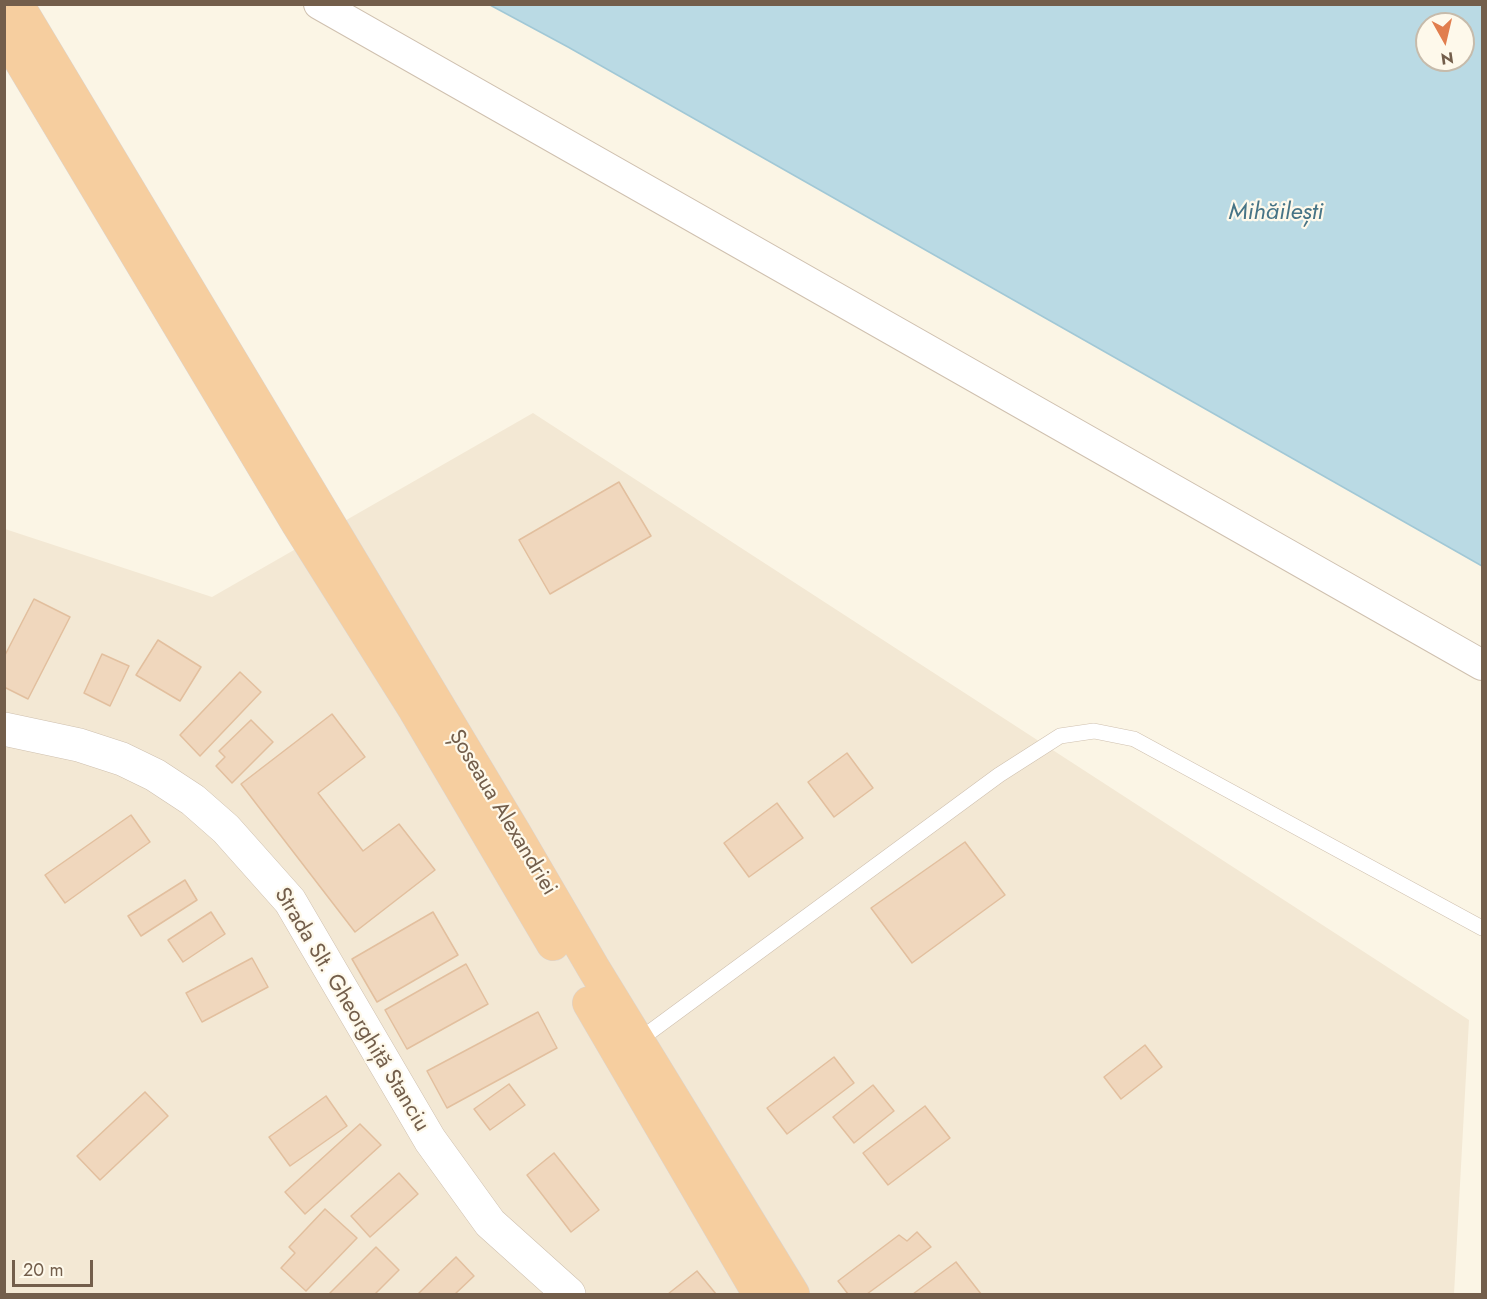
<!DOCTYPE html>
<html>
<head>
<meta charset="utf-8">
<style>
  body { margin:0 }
  #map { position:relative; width:1487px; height:1299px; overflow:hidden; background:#fbf5e5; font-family:Jost,sans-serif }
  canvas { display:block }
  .frame { position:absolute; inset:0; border:6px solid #735e4b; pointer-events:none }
  .north { position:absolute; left:1415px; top:12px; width:60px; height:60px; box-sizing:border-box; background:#fef9eb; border:2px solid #c6bbab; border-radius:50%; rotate:172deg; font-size:16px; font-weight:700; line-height:24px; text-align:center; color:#735e4b }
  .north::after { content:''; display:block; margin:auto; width:21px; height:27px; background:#e17e4e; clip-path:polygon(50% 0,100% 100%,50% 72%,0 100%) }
  .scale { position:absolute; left:12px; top:1260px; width:81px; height:27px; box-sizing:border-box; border:3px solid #735e4b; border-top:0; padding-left:8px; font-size:18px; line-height:21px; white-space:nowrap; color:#735e4b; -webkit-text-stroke:4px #fef9eb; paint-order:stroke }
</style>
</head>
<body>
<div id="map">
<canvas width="1487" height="1299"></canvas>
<div class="frame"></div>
<div class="north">N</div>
<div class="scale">20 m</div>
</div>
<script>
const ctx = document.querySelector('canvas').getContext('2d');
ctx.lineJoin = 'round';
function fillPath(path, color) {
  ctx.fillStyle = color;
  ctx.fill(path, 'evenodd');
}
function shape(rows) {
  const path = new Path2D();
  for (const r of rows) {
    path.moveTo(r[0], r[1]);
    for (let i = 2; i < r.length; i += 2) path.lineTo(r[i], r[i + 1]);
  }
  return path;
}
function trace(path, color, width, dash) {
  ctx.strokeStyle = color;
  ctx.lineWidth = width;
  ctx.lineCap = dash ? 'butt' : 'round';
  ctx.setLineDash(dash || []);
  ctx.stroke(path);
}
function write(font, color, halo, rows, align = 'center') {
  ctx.font = font + ' Jost,sans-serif';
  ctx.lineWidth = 4.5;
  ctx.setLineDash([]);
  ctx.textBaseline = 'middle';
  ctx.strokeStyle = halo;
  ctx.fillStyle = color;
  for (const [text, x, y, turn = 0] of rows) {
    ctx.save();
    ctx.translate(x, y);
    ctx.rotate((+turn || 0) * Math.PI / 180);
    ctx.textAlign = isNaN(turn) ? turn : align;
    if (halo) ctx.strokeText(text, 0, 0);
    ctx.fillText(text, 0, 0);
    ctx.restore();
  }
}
const residential = shape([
  [533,413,1469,1020,1454,1294,5,1294,5,529,212,597]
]);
const water = shape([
  [490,5,1482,5,1482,566,568,47,490,5],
  [1427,24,1463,24,1463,60,1427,60,1427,24]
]);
const building = shape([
  [619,482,651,536,550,594,519,540,619,482],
  [34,599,70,617,28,699,4,687,4,657,34,599],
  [158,640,201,667,180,701,136,675,158,640],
  [102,654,129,666,110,706,84,693,102,654],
  [240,672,261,692,200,756,180,735,240,672],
  [332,714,365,757,318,793,363,851,399,824,435,870,355,932,241,784,332,714],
  [251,720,273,742,232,783,216,766,225,757,219,751,251,720],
  [847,753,873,788,834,817,808,782,847,753],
  [777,803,803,838,749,877,724,843,777,803],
  [131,815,150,842,65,903,45,875,131,815],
  [965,842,1005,895,912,963,871,908,965,842],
  [185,880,197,900,141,936,128,916,185,880],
  [211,912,225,934,183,962,168,940,211,912],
  [433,912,458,955,377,1002,352,959,433,912],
  [252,958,268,987,202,1022,186,993,252,958],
  [466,964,488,1004,407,1049,385,1010,466,964],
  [538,1012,557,1048,447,1108,427,1071,538,1012],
  [1145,1045,1162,1067,1121,1099,1104,1077,1145,1045],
  [834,1057,854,1083,787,1134,767,1108,834,1057],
  [509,1084,525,1105,490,1130,474,1109,509,1084],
  [873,1085,894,1111,854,1143,833,1117,873,1085],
  [145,1092,168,1116,100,1180,77,1156,145,1092],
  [326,1096,347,1126,290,1166,269,1137,326,1096],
  [925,1106,950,1138,888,1185,863,1153,925,1106],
  [360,1124,381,1145,305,1214,285,1192,360,1124],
  [554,1153,599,1210,571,1232,527,1175,554,1153],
  [399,1173,418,1194,370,1237,351,1216,399,1173],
  [325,1209,357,1238,306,1291,281,1268,295,1253,289,1247,325,1209],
  [917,1232,931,1247,867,1294,848,1294,838,1281,899,1235,907,1241,917,1232],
  [376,1247,399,1270,375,1294,329,1294,376,1247],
  [456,1257,474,1276,455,1294,418,1294,456,1257],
  [956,1262,981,1294,913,1294,956,1262],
  [697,1271,716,1294,668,1294,697,1271]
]);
const service = shape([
  [639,1040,999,775,1060,736,1094,731,1134,739,1482,928]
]);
const minor = shape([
  [319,4,1482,665]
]);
const tertiary = shape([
  [4,729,79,745,122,759,155,775,193,800,226,829,290,901,430,1140,490,1223,569,1294]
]);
const trunk = shape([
  [17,4,514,832,594,969,793,1294],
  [4,33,298,524,415,710,553,944],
  [589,1003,759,1294]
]);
const streetNames = [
  ["Șoseaua Alexandriei",502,813,59],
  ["Strada Slt. Gheorghiță Stanciu",351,1010,59]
];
const waterNames = [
  ["Mihăilești",1276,213]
];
fillPath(residential, '#f3e8d4');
fillPath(water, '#badae4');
trace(water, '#a1c8d6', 1.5);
fillPath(building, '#f0d7bd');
trace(building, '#e2bf9e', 1.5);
trace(service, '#cfc0af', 16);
trace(minor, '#cfc0af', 32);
trace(tertiary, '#cfc0af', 34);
trace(trunk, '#dbd5d0', 34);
trace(service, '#fff', 15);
trace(minor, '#fff', 30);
trace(tertiary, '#fff', 33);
trace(trunk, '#f6ce9f', 33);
write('22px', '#735e4b', '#fef9eb', streetNames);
write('italic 24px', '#467486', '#fef9eb', waterNames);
</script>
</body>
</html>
